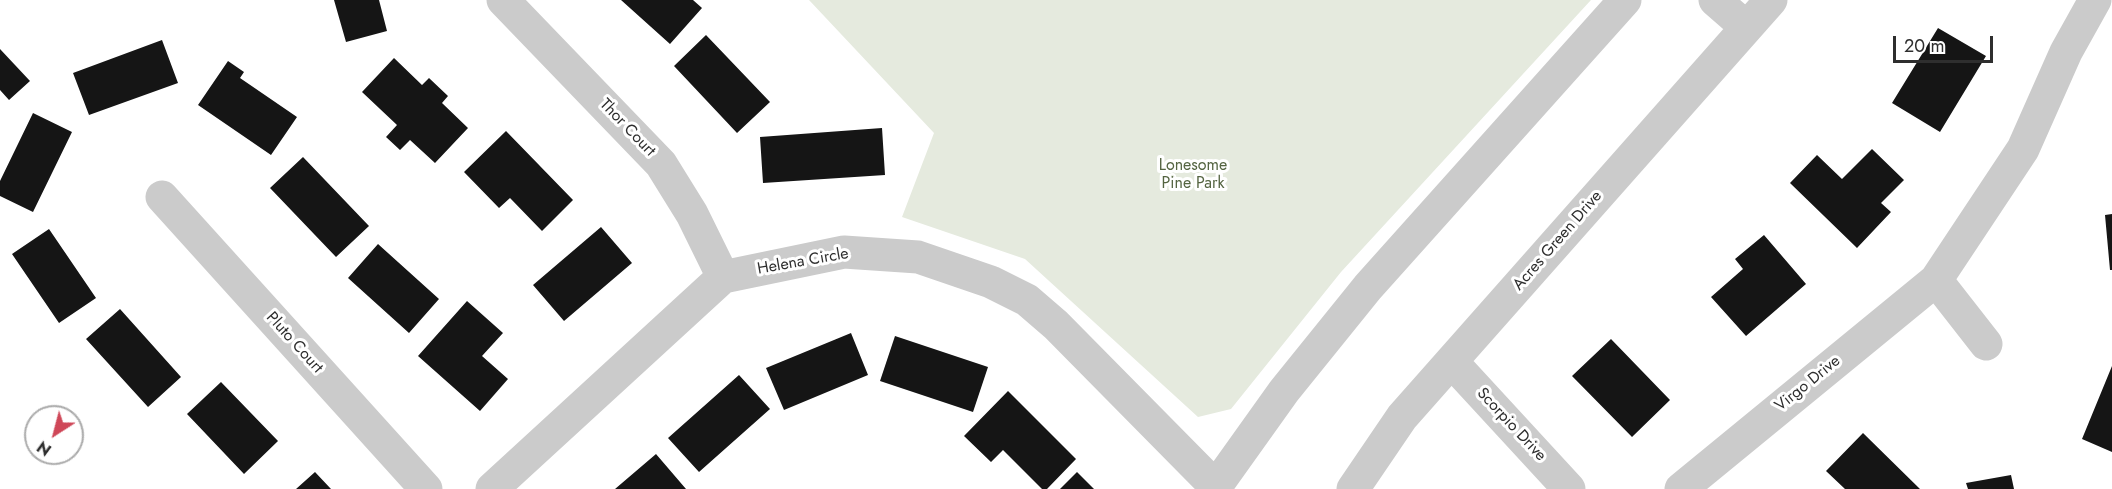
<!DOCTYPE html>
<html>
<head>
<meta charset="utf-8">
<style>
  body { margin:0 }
  #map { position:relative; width:2112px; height:489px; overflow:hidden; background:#fff; font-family:Jost,sans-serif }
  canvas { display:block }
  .north { position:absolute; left:24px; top:405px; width:60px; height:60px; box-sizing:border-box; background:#fff; border:2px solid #ababab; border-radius:50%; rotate:216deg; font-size:16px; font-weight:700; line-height:24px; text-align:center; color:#2e2e2e }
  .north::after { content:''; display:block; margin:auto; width:21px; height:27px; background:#cf4758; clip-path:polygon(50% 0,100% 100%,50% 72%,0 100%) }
  .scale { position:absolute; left:1893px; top:36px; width:100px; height:27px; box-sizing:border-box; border:3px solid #2e2e2e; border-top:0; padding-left:8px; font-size:18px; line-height:21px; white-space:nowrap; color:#2e2e2e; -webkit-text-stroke:4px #fff; paint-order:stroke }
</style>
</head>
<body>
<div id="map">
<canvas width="2112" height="489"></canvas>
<div class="north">N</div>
<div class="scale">20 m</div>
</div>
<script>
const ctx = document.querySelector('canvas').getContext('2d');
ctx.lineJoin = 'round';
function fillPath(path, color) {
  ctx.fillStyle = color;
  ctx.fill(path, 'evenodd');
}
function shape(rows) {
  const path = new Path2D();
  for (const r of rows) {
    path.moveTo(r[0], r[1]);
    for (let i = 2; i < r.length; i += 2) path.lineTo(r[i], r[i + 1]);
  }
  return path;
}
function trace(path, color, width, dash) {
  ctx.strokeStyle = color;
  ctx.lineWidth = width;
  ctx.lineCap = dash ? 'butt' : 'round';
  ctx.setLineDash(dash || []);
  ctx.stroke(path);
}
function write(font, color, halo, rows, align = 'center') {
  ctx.font = font + ' Jost,sans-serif';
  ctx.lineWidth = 6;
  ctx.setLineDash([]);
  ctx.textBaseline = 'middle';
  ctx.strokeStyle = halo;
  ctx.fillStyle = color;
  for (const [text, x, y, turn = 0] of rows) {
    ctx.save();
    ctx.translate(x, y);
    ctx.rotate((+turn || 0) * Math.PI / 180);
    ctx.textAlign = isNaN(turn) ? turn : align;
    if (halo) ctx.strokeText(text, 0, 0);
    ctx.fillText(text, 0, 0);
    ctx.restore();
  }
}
const green = shape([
  [809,0,1591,0,1341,272,1231,409,1198,417,1025,259,902,217,934,133]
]);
const building = shape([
  [334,0,379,0,387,31,346,42],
  [621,0,693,0,702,8,670,44],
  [1938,28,1986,56,1940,132,1892,103],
  [706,35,770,102,737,133,674,66],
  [162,40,178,83,89,115,73,73],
  [0,49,30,81,9,100,0,90],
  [394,58,422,85,429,78,448,96,442,103,468,128,435,163,410,140,400,150,386,137,397,125,362,92],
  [228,61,244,72,240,78,297,117,271,155,198,105],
  [33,113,72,132,33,212,0,196,0,181],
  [882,128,885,175,763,183,760,137],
  [506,131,573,200,542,231,510,198,499,208,464,172],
  [1872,149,1904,180,1881,203,1891,212,1857,248,1790,183,1817,155,1842,179],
  [303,157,369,226,336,257,270,188],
  [2112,214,2112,270,2110,270,2105,215],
  [601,227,632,263,564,321,533,285],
  [49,229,96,298,59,323,12,254],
  [1764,235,1806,284,1746,336,1711,297,1743,269,1735,259],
  [378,244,439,299,409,333,348,278],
  [467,301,503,333,482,356,508,379,480,411,418,356],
  [120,309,181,377,148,407,86,339],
  [851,333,868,375,784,410,766,368],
  [895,336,988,367,973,412,880,381],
  [1611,339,1670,400,1632,437,1572,376],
  [2112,366,2112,452,2082,439],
  [739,375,770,409,699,472,668,438],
  [221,382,278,441,244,474,187,414],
  [1008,391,1076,459,1047,489,1042,489,1003,450,991,462,964,436],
  [1863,433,1920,489,1845,489,1826,471],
  [656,454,686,489,615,489],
  [315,472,331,489,296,489],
  [1077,472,1094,489,1060,489],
  [2011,475,2014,489,1968,489,1966,483]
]);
const minor = shape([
  [503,0,661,164,692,214,723,277],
  [1715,0,1746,27],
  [162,197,426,489],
  [1936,280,1986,344],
  [1452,362,1569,489],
  [492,489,723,277,844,252,918,257,991,282,1027,300,1056,325,1218,489],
  [1214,489,1284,391,1368,287,1625,0],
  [1353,489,1402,417,1771,0],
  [1681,489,1936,280,2023,149,2066,52,2095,0]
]);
const streetNames = [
  ["Thor Court",627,128,46],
  ["Acres Green Drive",1558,241,-49],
  ["Helena Circle",803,262,-10],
  ["Pluto Court",294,343,48],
  ["Virgo Drive",1808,384,-39],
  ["Scorpio Drive",1511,425,47]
];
const parkNames = [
  ["Lonesome",1193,166],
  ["Pine Park",1193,184]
];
fillPath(green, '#e5eade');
fillPath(building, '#151515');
trace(minor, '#cbcbcb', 33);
write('16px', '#2e2e2e', '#fff', streetNames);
write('16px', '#546441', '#fff', parkNames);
</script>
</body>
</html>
